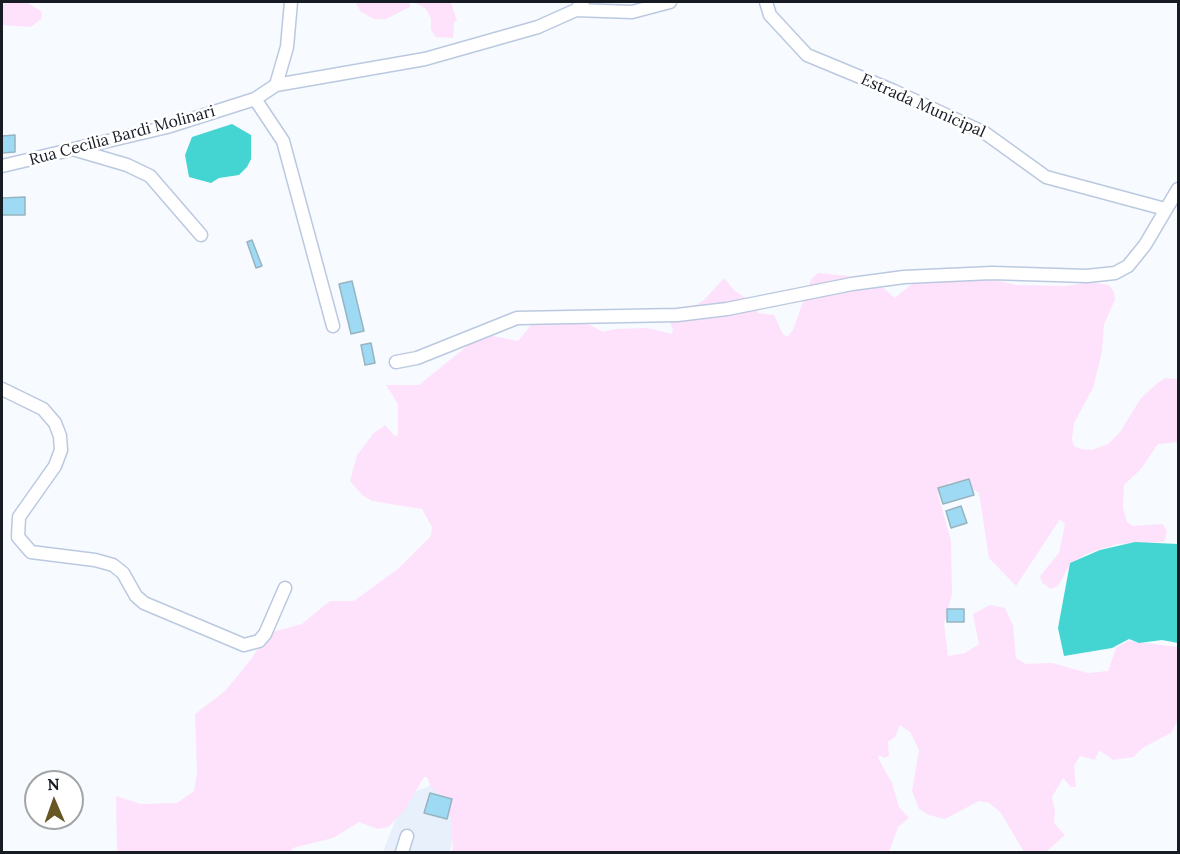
<!DOCTYPE html>
<html>
<head>
<meta charset="utf-8">
<style>
  body { margin:0 }
  #map { position:relative; width:1180px; height:854px; overflow:hidden; background:#f7faff; font-family:Lora,serif }
  canvas { display:block }
  .frame { position:absolute; inset:0; border:3px solid #161b24; pointer-events:none }
  .north { position:absolute; left:24px; top:770px; width:60px; height:60px; box-sizing:border-box; background:#fff; border:2px solid #a2a4a7; border-radius:50%; rotate:358deg; font-size:16px; font-weight:700; line-height:24px; text-align:center; color:#161b24 }
  .north::after { content:''; display:block; margin:auto; width:21px; height:27px; background:#665724; clip-path:polygon(50% 0,100% 100%,50% 72%,0 100%) }
</style>
</head>
<body>
<div id="map">
<canvas width="1180" height="854"></canvas>
<div class="frame"></div>
<div class="north">N</div>
</div>
<script>
const ctx = document.querySelector('canvas').getContext('2d');
ctx.lineJoin = 'round';
function fillPath(path, color) {
  ctx.fillStyle = color;
  ctx.fill(path, 'evenodd');
}
function shape(rows) {
  const path = new Path2D();
  for (const r of rows) {
    path.moveTo(r[0], r[1]);
    for (let i = 2; i < r.length; i += 2) path.lineTo(r[i], r[i + 1]);
  }
  return path;
}
function trace(path, color, width, dash) {
  ctx.strokeStyle = color;
  ctx.lineWidth = width;
  ctx.lineCap = dash ? 'butt' : 'round';
  ctx.setLineDash(dash || []);
  ctx.stroke(path);
}
function write(font, color, halo, rows, align = 'center') {
  ctx.font = font + ' Lora,serif';
  ctx.lineWidth = 5;
  ctx.setLineDash([]);
  ctx.textBaseline = 'middle';
  ctx.strokeStyle = halo;
  ctx.fillStyle = color;
  for (const [text, x, y, turn = 0] of rows) {
    ctx.save();
    ctx.translate(x, y);
    ctx.rotate((+turn || 0) * Math.PI / 180);
    ctx.textAlign = isNaN(turn) ? turn : align;
    if (halo) ctx.strokeText(text, 0, 0);
    ctx.fillText(text, 0, 0);
    ctx.restore();
  }
}
const built = shape([
  [438,782,460,794,450,852,383,852,405,796]
]);
const green = shape([
  [2,2,26,2,42,12,41,19,31,27,2,25],
  [355,2,410,2,410,7,386,19,374,19,361,12],
  [414,2,451,2,457,21,454,22,453,38,436,37,431,30,431,19,426,9],
  [818,273,849,276,871,286,881,286,895,298,913,283,977,275,1016,285,1066,286,1090,282,1109,285,1114,292,1115,300,1104,324,1102,352,1093,388,1074,423,1072,439,1074,446,1081,449,1092,450,1108,444,1120,432,1141,398,1159,382,1166,378,1178,379,1178,442,1158,444,1140,470,1124,485,1123,508,1127,522,1133,526,1163,524,1167,532,1164,542,1117,544,1086,554,1070,564,1058,586,1051,589,1042,583,1040,576,1059,553,1065,524,1060,519,1016,586,989,558,979,493,964,485,950,482,938,494,951,541,952,594,944,624,948,656,965,653,979,644,973,614,990,605,1005,608,1013,625,1016,658,1026,664,1052,663,1088,673,1108,671,1116,648,1128,641,1178,647,1178,720,1171,733,1144,747,1133,757,1113,760,1099,750,1095,760,1080,756,1074,766,1076,787,1071,787,1063,778,1052,797,1055,811,1054,823,1065,835,1046,852,1024,852,1001,813,989,803,979,801,945,819,929,815,919,809,912,791,919,750,910,732,900,725,895,737,888,742,889,756,884,758,879,755,878,758,892,783,899,807,909,818,898,827,889,852,453,852,451,817,445,800,431,787,427,777,424,777,404,811,388,827,378,829,359,822,333,838,293,848,290,852,117,852,116,796,141,804,177,803,194,791,197,773,195,714,225,691,252,658,268,633,302,624,330,601,354,601,399,568,431,536,432,527,422,509,372,501,363,496,350,481,357,455,373,434,385,425,395,436,398,435,398,404,386,385,419,385,482,334,518,341,535,320,577,318,603,332,615,329,647,328,672,334,673,330,667,316,689,309,704,300,724,278,735,291,755,304,758,313,774,315,783,334,787,337,793,330,811,279]
]);
const water = shape([
  [232,124,251,135,251,159,247,167,239,175,219,178,211,183,189,177,185,155,192,137],
  [1135,542,1178,544,1178,643,1162,640,1139,643,1129,639,1112,648,1064,656,1058,628,1070,563,1100,550]
]);
const building = shape([
  [15,135,15,152,2,153,2,136,15,135],
  [25,197,25,215,2,215,2,198,25,197],
  [252,240,262,266,256,268,247,242,252,240],
  [352,281,364,331,351,334,339,284,352,281],
  [371,343,375,363,365,365,361,345,371,343],
  [969,479,974,495,943,504,938,488,969,479],
  [961,506,967,523,951,528,946,511,961,506],
  [947,609,964,609,964,622,947,622,947,609],
  [430,793,452,799,447,819,424,813,430,793]
]);
const minor = shape([
  [766,2,770,15,807,55,894,91,985,133,1046,177,1165,209],
  [576,10,632,12,670,2],
  [276,85,287,47,291,2],
  [255,99,283,141,333,326],
  [76,150,127,165,150,176,201,235],
  [2,166,167,127,255,99,276,85,425,59,538,27,576,10,583,2],
  [396,362,417,358,517,318,677,315,727,309,852,284,904,277,992,273,1087,276,1115,273,1128,266,1145,245,1178,189],
  [2,389,43,409,55,423,60,436,61,450,55,466,19,517,18,537,31,552,95,560,113,565,123,573,136,596,144,603,244,645,259,641,265,634,285,588],
  [402,852,407,836]
]);
const streetNames = [
  ["Estrada Municipal",923,106,24],
  ["Rua Cecilia Bardi Molinari",122,136,-15]
];
fillPath(built, '#e8f0fc');
fillPath(green, '#fee2fc');
fillPath(water, '#44d4d2');
fillPath(building, '#9edaf4');
trace(building, '#97b4c0', 1.5);
trace(minor, '#bbc9e0', 15);
trace(minor, '#fff', 12);
write('16px', '#161b24', '#fff', streetNames);
</script>
</body>
</html>
